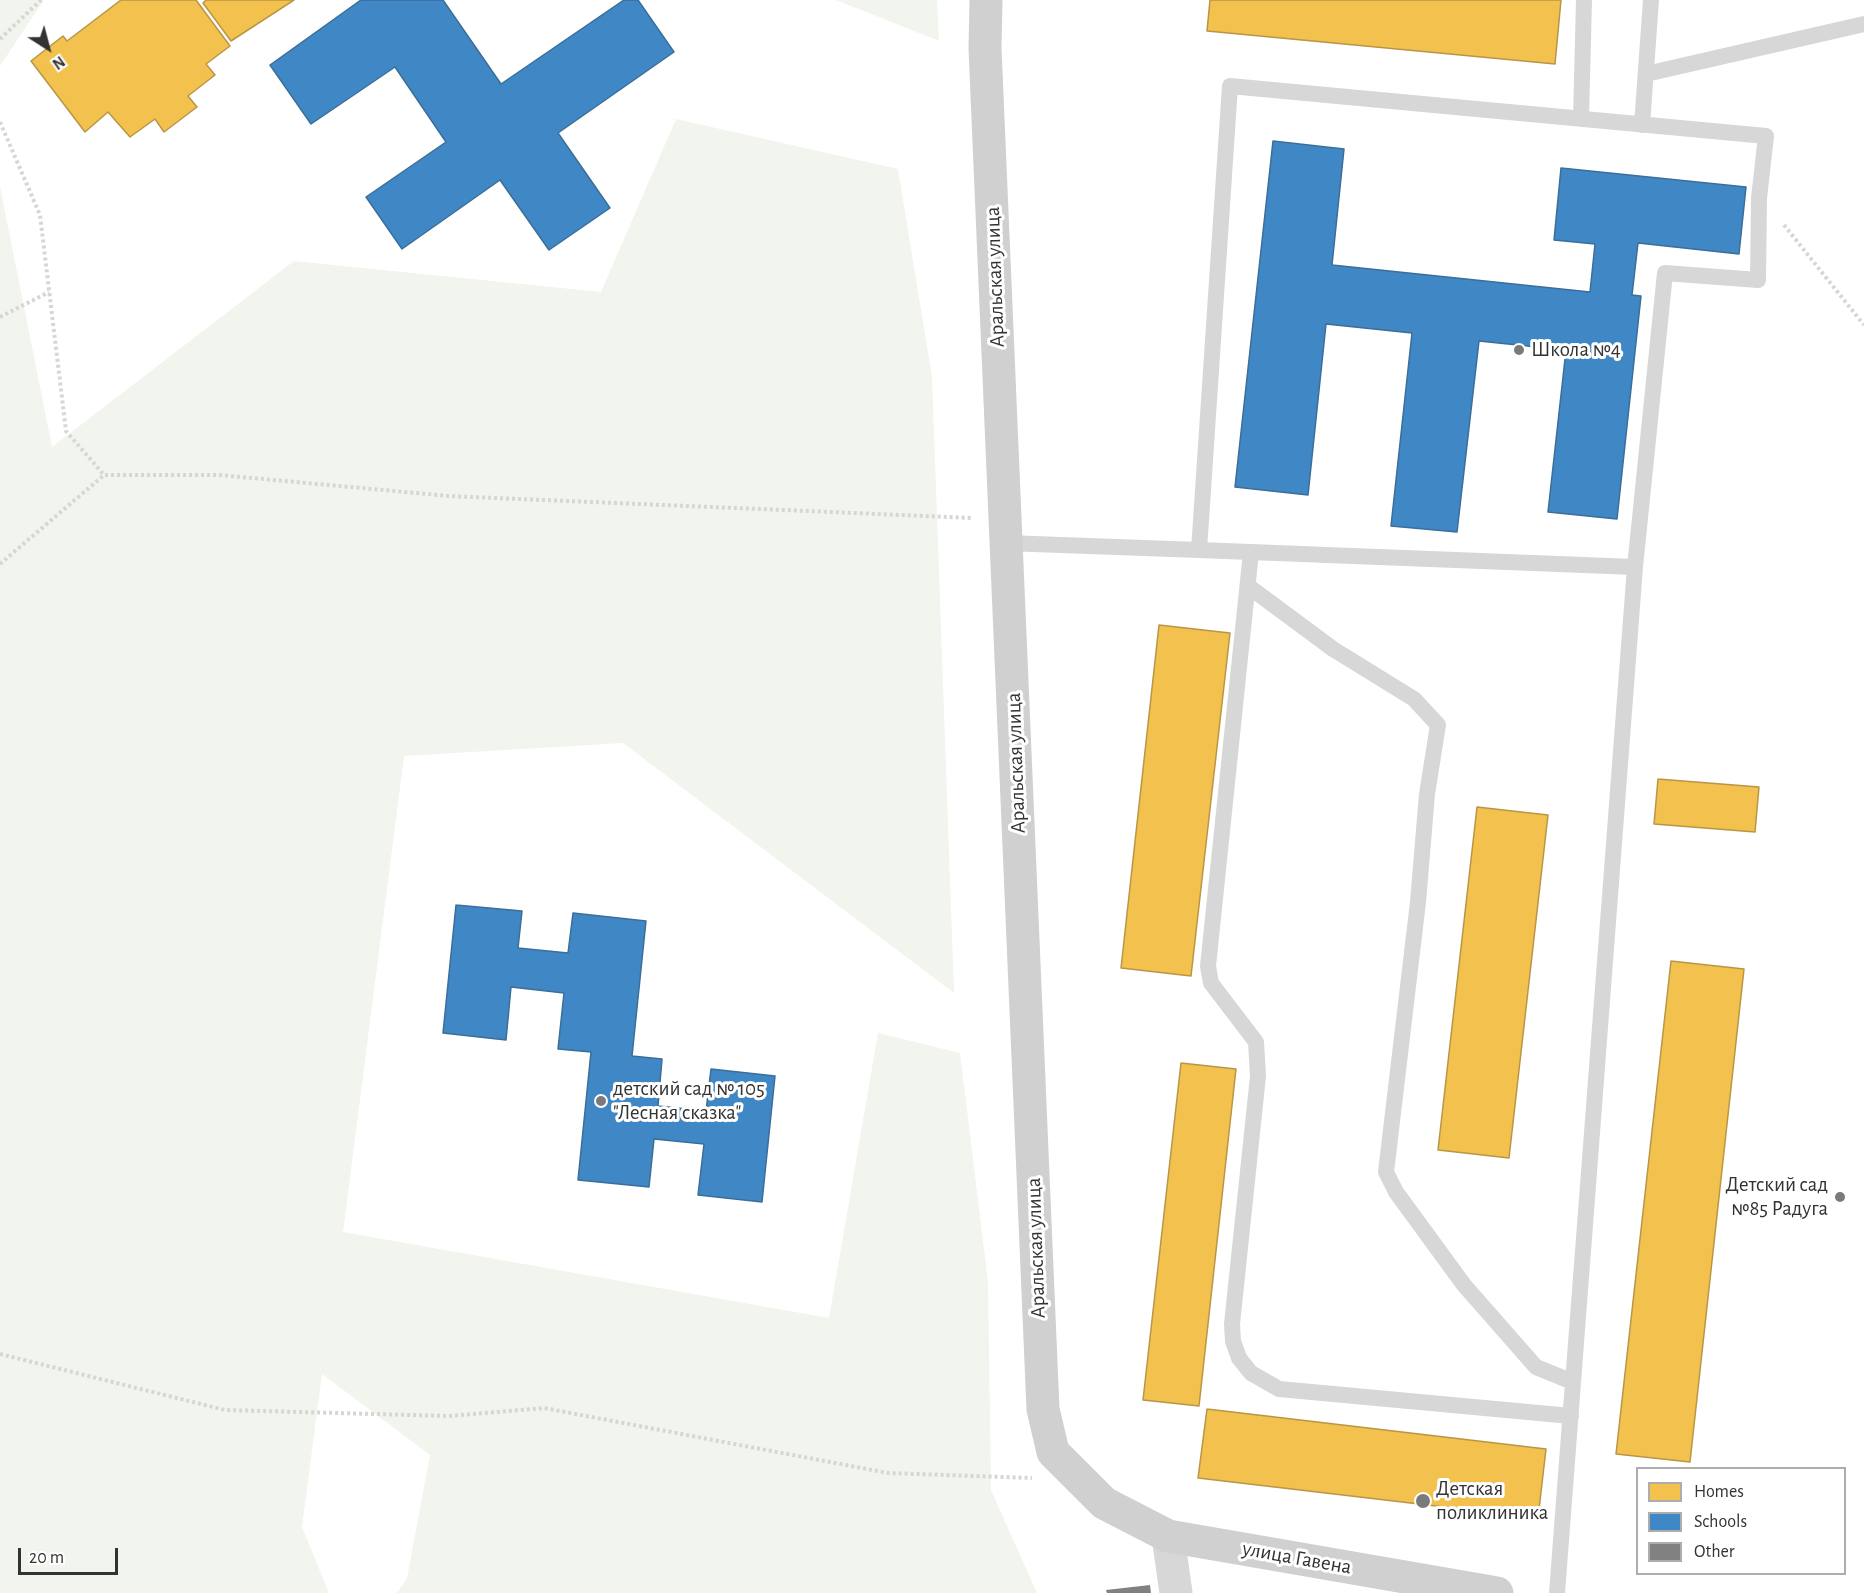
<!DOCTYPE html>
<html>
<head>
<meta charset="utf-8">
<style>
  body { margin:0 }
  #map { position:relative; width:1864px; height:1593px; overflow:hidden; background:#fff; font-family:"Alegreya Sans",sans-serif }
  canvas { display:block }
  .legend { position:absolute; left:1636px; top:1467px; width:210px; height:108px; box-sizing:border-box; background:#fff; border:2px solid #adadad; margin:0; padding:8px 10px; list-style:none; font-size:18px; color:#333 }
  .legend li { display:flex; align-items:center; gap:12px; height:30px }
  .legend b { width:30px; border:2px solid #adadad }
  .north { position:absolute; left:18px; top:18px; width:60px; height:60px; -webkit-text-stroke:4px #fff; paint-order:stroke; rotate:144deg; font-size:16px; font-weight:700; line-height:24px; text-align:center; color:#333 }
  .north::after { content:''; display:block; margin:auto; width:21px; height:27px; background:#333; clip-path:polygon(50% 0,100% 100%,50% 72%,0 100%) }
  .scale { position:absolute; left:18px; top:1548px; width:100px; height:27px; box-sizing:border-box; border:3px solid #333; border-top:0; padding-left:8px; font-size:18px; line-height:21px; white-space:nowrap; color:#333; -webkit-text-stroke:4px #fff; paint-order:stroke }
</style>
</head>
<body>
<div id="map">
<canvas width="1864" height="1593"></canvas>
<ul class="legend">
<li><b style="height:16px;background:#f2c14e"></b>Homes</li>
<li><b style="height:16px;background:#3f88c5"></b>Schools</li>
<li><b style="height:16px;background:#818181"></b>Other</li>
</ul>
<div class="north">N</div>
<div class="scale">20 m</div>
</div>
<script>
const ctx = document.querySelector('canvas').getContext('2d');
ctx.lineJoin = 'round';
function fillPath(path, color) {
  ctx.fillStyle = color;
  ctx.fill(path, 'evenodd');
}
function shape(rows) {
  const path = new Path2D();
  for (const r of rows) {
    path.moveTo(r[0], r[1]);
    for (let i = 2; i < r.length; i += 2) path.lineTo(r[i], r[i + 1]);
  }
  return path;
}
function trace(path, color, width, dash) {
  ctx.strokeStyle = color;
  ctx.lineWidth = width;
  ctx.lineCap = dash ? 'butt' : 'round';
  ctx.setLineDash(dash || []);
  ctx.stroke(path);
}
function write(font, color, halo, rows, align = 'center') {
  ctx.font = font + ' "Alegreya Sans",sans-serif';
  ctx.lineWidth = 6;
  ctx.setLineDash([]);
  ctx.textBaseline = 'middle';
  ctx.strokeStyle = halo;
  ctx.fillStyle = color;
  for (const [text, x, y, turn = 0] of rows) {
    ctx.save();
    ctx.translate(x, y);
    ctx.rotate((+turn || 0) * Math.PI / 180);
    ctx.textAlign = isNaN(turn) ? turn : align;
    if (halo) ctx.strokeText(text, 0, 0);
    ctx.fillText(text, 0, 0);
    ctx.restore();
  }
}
const green = shape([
  [0,0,44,0,0,66],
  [836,0,937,0,939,41],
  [676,119,898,169,932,377,954,993,623,743,404,756,343,1232,829,1318,878,1033,960,1053,988,1282,991,1490,1037,1593,397,1593,407,1578,430,1455,322,1374,302,1527,329,1593,0,1593,0,187,52,447,294,261,601,292]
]);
const homes = shape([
  [121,0,196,0,230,46,206,64,215,75,188,96,197,107,164,132,155,119,130,137,108,112,85,132,31,61,63,36,67,41,121,0],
  [206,0,294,0,231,41,203,3,206,0],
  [1210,0,1561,0,1555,64,1207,31,1210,0],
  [1159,625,1230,633,1191,976,1121,968,1159,625],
  [1658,779,1759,787,1755,832,1654,824,1658,779],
  [1477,807,1548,815,1509,1158,1438,1150,1477,807],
  [1671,961,1744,969,1690,1462,1616,1454,1671,961],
  [1181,1063,1236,1069,1199,1406,1143,1400,1181,1063],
  [1207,1409,1546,1449,1538,1518,1198,1478,1207,1409]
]);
const schools = shape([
  [361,0,443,0,501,84,624,0,638,0,674,52,558,133,610,208,549,250,500,180,402,249,366,197,446,142,395,67,311,124,270,65,361,0],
  [1273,141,1344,149,1332,265,1590,292,1595,244,1554,240,1561,168,1746,187,1739,254,1638,243,1632,295,1641,296,1617,519,1548,512,1566,350,1479,341,1457,532,1391,526,1412,333,1326,324,1308,495,1235,487,1273,141],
  [456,905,522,911,518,948,568,953,573,913,646,921,632,1056,662,1059,658,1106,706,1111,711,1069,775,1076,762,1202,698,1195,704,1144,654,1139,649,1187,578,1180,591,1052,558,1049,564,993,511,987,506,1040,443,1033,456,905]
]);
const building = shape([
  [1150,1585,1151,1593,1107,1593,1106,1590]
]);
const path = shape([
  [0,39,41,0],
  [0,122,40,215,66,431,104,475,219,475,449,496,973,518],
  [1784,225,1864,325],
  [0,317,49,292],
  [0,564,104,475],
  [0,1354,225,1410,449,1416,544,1408,888,1473,1032,1478]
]);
const lane = shape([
  [1646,74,1864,24],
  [1581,119,1584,0],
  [1642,125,1651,0],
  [1006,543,1199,550,1635,567,1665,273,1758,280,1759,198,1766,136,1230,86,1199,550],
  [1251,552,1208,966,1211,983,1256,1042,1258,1076,1232,1324,1233,1341,1239,1358,1251,1373,1279,1389,1571,1416],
  [1248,586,1333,649,1414,699,1438,725,1427,794,1418,902,1386,1172,1396,1192,1464,1285,1536,1367,1573,1382],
  [1557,1593,1635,567]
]);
const street = shape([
  [1168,1536,1176,1593]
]);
const secondary = shape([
  [986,0,985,48,1043,1409,1053,1452,1104,1503,1168,1536,1497,1593]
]);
const markers = [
  [1519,350,6,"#7a7a7a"],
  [601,1101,6,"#7a7a7a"],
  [1840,1197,6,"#7a7a7a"],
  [1423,1501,8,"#7a7a7a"]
];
const streetNames = [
  ["Аральская улица",995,277,-92],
  ["Аральская улица",1016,763,-92],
  ["Аральская улица",1036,1248,-92],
  ["улица Гавена",1297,1558,10]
];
const poiNames = [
  ["Школа №4",1531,350],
  ["детский сад № 105",613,1089],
  ["\"Лесная сказка\"",613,1113],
  ["Детский сад",1828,1185,"right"],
  ["№85 Радуга",1828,1209,"right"],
  ["Детская",1436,1489],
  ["поликлиника",1436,1513]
];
fillPath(green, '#f1f5ed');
fillPath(homes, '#f2c14e');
trace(homes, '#b99646', 1.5);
fillPath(schools, '#3f88c5');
trace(schools, '#3b6e99', 1.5);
fillPath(building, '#818181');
trace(path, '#d6d6d6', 4, [3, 3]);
trace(lane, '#d7d7d7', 16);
trace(street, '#d7d7d7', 33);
trace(secondary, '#d0d0d0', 33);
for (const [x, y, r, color] of markers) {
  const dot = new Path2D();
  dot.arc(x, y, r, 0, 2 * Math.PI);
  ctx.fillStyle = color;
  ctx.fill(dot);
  trace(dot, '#fff', 2);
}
write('21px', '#333', '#fff', streetNames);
write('21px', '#333', '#fff', poiNames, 'left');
</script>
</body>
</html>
